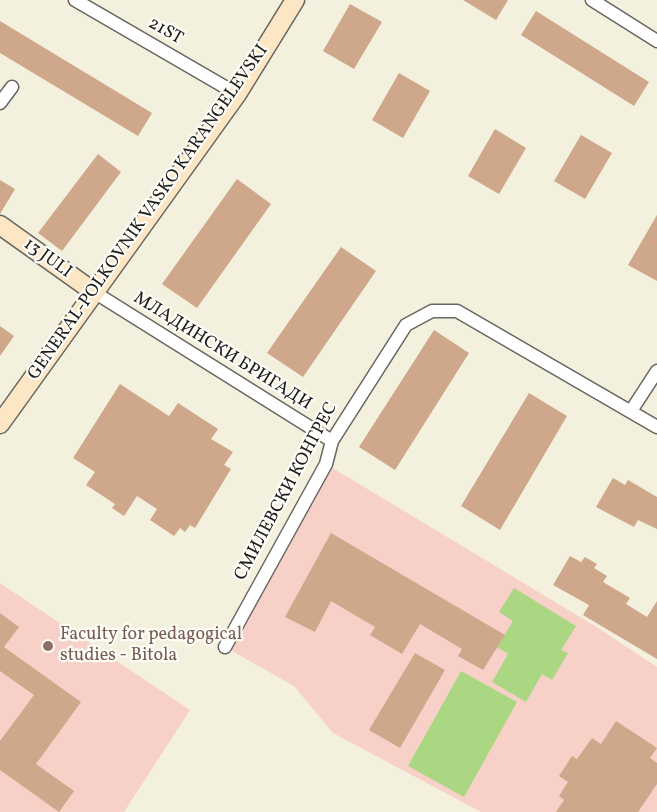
<!DOCTYPE html>
<html>
<head>
<meta charset="utf-8">
<style>
  body { margin:0 }
  canvas { display:block; background:#f4f0de }
</style>
</head>
<body>
<canvas width="657" height="812"></canvas>
<script>
const ctx = document.querySelector('canvas').getContext('2d');
ctx.lineJoin = 'round';
function fillPath(path, color) {
  ctx.fillStyle = color;
  ctx.fill(path, 'evenodd');
}
function shape(rows) {
  const path = new Path2D();
  for (const r of rows) {
    path.moveTo(r[0], r[1]);
    for (let i = 2; i < r.length; i += 2) path.lineTo(r[i], r[i + 1]);
  }
  return path;
}
function trace(path, color, width, dash) {
  ctx.strokeStyle = color;
  ctx.lineWidth = width;
  ctx.lineCap = dash ? 'butt' : 'round';
  ctx.setLineDash(dash || []);
  ctx.stroke(path);
}
function write(font, color, halo, rows, align = 'center') {
  ctx.font = font + ' Vollkorn,serif';
  ctx.lineWidth = 4.5;
  ctx.setLineDash([]);
  ctx.textBaseline = 'middle';
  ctx.strokeStyle = halo;
  ctx.fillStyle = color;
  for (const [text, x, y, turn = 0] of rows) {
    ctx.save();
    ctx.translate(x, y);
    ctx.rotate((+turn || 0) * Math.PI / 180);
    ctx.textAlign = isNaN(turn) ? turn : align;
    if (halo) ctx.strokeText(text, 0, 0);
    ctx.fillText(text, 0, 0);
    ctx.restore();
  }
}
const built = shape([
  [326,464,595,626,657,667,657,812,481,812,333,733,294,686,225,647],
  [0,583,190,710,124,812,0,812]
]);
const green = shape([
  [514,588,576,626,561,650,568,653,552,680,542,674,526,702,492,682,508,654,497,647,513,621,499,612],
  [461,671,517,702,464,797,408,766]
]);
const building = shape([
  [463,0,508,0,496,20],
  [350,4,382,22,354,69,323,51],
  [536,11,649,82,634,106,521,35],
  [0,21,152,113,138,136,0,53],
  [399,73,430,91,403,138,372,120],
  [495,129,526,148,499,194,468,176],
  [581,135,612,153,585,199,554,181],
  [98,154,121,172,62,251,38,233],
  [237,179,271,204,197,308,162,284],
  [0,180,15,189,0,214],
  [657,215,657,281,628,265],
  [341,247,376,271,303,377,267,353],
  [0,326,14,336,0,356],
  [434,330,469,353,395,470,359,447],
  [120,384,169,416,178,403,218,429,211,439,233,452,224,465,231,469,195,528,190,525,185,532,180,528,174,536,150,520,157,509,137,496,124,516,112,508,115,504,86,485,95,472,73,458],
  [529,393,567,416,500,530,461,506],
  [613,478,625,485,628,480,657,497,657,529,638,520,634,527,596,507],
  [331,533,505,635,483,670,458,656,462,649,420,624,402,654,370,635,375,627,331,601,315,632,285,617],
  [570,556,581,562,585,557,597,564,594,568,607,576,603,582,630,598,626,604,647,617,657,601,657,659,583,615,589,605,553,585],
  [0,613,19,627,4,647,81,702,36,764,74,791,59,812,0,770,0,741,34,695,0,671],
  [415,653,445,670,400,748,369,730],
  [616,721,657,748,650,758,657,763,657,784,638,812,556,812,564,800,559,796,568,782,559,776,572,756,577,759,592,738,601,744]
]);
const street = shape([
  [75,0,237,94],
  [592,0,657,41],
  [0,103,12,87],
  [94,292,332,441],
  [631,411,657,371],
  [225,647,326,464,332,441,406,325,432,311,457,311,657,427]
]);
const secondary = shape([
  [0,225,94,292],
  [0,424,237,94,295,0]
]);
const markers = [
  [48,646,6,"#8d6e63"]
];
const streetNames = [
  ["21ST",165,32,30],
  ["GENERAL-POLKOVNIK VASKO KARANGELEVSKI",149,213,-55],
  ["13 JULI",47,259,36],
  ["МЛАДИНСКИ БРИГАДИ",222,352,32],
  ["СМИЛЕВСКИ КОНГРЕС",287,492,-62]
];
const educationNames = [
  ["Faculty for pedagogical",60,636],
  ["studies - Bitola",60,657]
];
fillPath(built, '#f7d1c8');
fillPath(green, '#abd783');
fillPath(building, '#cfa78b');
trace(street, '#686660', 15);
trace(secondary, '#686660', 21);
trace(street, '#fff', 12);
trace(secondary, '#fce6c4', 18);
for (const [x, y, r, color] of markers) {
  const dot = new Path2D();
  dot.arc(x, y, r, 0, 2 * Math.PI);
  ctx.fillStyle = color;
  ctx.fill(dot);
  trace(dot, '#fdfcf7', 2);
}
write('18px', '#1c1c1c', '#fdfcf7', streetNames);
write('18px', '#785e54', '#fdfcf7', educationNames, 'left');
</script>
</body>
</html>
